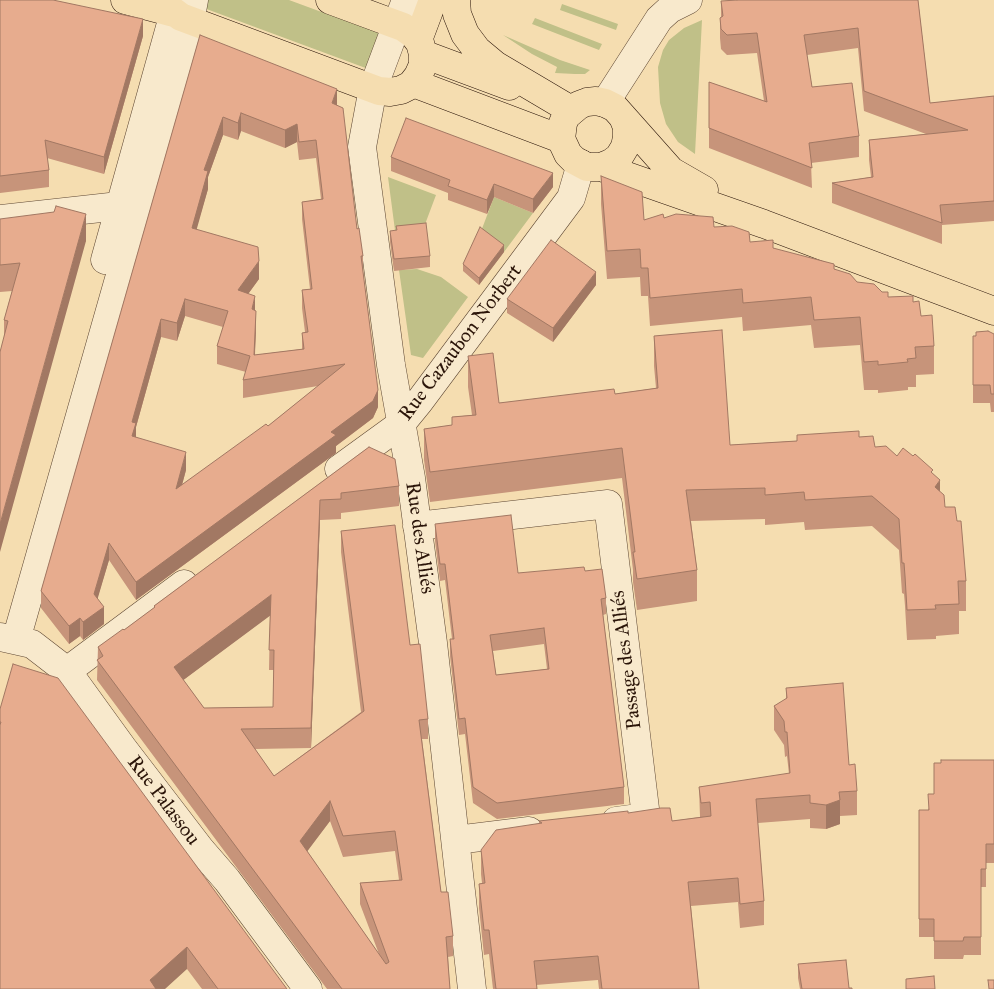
<!DOCTYPE html>
<html>
<head>
<meta charset="utf-8">
<style>
  body { margin:0 }
  canvas { display:block; background:#f5ddb0 }
</style>
</head>
<body>
<canvas width="994" height="989"></canvas>
<script>
const ctx = document.querySelector('canvas').getContext('2d');
ctx.lineJoin = 'round';
function fillPath(path, color) {
  ctx.fillStyle = color;
  ctx.fill(path, 'evenodd');
}
function shape(rows) {
  const path = new Path2D();
  for (const r of rows) {
    path.moveTo(r[0], r[1]);
    for (let i = 2; i < r.length; i += 2) path.lineTo(r[i], r[i + 1]);
  }
  return path;
}
function trace(path, color, width, dash) {
  ctx.strokeStyle = color;
  ctx.lineWidth = width;
  ctx.lineCap = dash ? 'butt' : 'round';
  ctx.setLineDash(dash || []);
  ctx.stroke(path);
}
function write(font, color, halo, rows, align = 'center') {
  ctx.font = font + ' "IM FELL Great Primer",serif';
  ctx.lineWidth = 4.5;
  ctx.setLineDash([]);
  ctx.textBaseline = 'middle';
  ctx.strokeStyle = halo;
  ctx.fillStyle = color;
  for (const [text, x, y, turn = 0] of rows) {
    ctx.save();
    ctx.translate(x, y);
    ctx.rotate((+turn || 0) * Math.PI / 180);
    ctx.textAlign = isNaN(turn) ? turn : align;
    if (halo) ctx.strokeText(text, 0, 0);
    ctx.fillText(text, 0, 0);
    ctx.restore();
  }
}
const green = shape([
  [202,0,289,0,384,35,371,70,201,7],
  [562,4,618,24,616,30,560,10],
  [535,18,602,44,599,50,532,24],
  [702,20,695,154,678,142,666,124,660,103,658,67,663,50,669,40,684,28],
  [503,35,560,60,590,70,585,74,575,74,555,73,557,67,532,54],
  [388,177,436,195,421,235,396,238],
  [494,197,533,213,504,252,480,234],
  [417,269,441,277,468,297,423,358,411,355,399,270]
]);
const minor = shape([
  [406,0,373,88,362,147,391,365,411,478,433,643,472,989],
  [605,103,659,19,670,9,688,0],
  [0,219,119,206],
  [105,260,174,13],
  [339,469,401,424,419,402,571,198,581,164],
  [417,526,608,504,646,817,616,821],
  [0,637,32,644,67,671,122,747,201,850,227,880,308,989],
  [16,640,186,44,194,0],
  [67,671,184,584],
  [456,840,529,831]
]);
const major = shape([
  [125,0,174,13],
  [163,0,166,6,181,17,379,91,390,92,401,90,411,85,418,76,423,65,423,54,420,43,413,34,403,27,330,0],
  [456,0,457,14,465,34,477,50,495,65,571,110],
  [418,40,433,0],
  [423,54,509,86],
  [413,83,561,139],
  [623,117,627,127,627,137,625,147,619,157,611,163,601,167,587,167,574,160,568,154,561,139,563,123,566,116,579,105,587,102,596,101,605,103,615,108,671,171,704,190],
  [601,167,764,224,994,311]
]);
const wall = shape([
  [0,0,143,36,104,174,47,158,49,170,49,187,0,193],
  [918,0,930,103,994,96,994,221,942,225,942,244,832,203,832,183,871,177,869,160,869,140,926,134,864,111,858,48,807,55,812,87,859,136,859,157,811,163,812,188,709,148,709,82,764,101,757,53,727,55,721,49,720,38,720,18,721,17,721,1],
  [200,35,337,105,357,229,363,256,363,271,378,407,373,418,336,446,336,453,136,600,109,560,97,599,104,624,83,640,80,636,69,644,41,608,41,591],
  [241,131,285,148,297,142,299,160,316,158,321,199,302,202,302,219,310,289,302,290,302,308,305,332,302,333,302,349,255,355,256,328,255,310,248,294,259,279,196,229,208,189,208,177,223,135,238,140],
  [185,316,223,327,217,346,217,364,246,372,243,380,243,398,318,386,268,426,182,485,186,470,136,437,136,427,161,337,177,341],
  [391,157,553,187,533,213,494,197,487,214,448,200,448,193,391,171],
  [601,176,644,220,664,218,714,227,750,242,773,248,834,269,857,282,888,297,913,302,934,346,934,374,916,375,916,387,908,387,908,390,878,393,878,390,864,390,860,345,814,348,811,325,743,331,742,317,650,326,648,296,641,296,640,277,607,279,601,204],
  [0,219,86,241,4,338,4,320,12,291,0,292],
  [390,231,430,256,430,267,394,271,390,242],
  [504,252,479,285,463,271,463,264],
  [596,285,553,342,507,313,507,299],
  [994,334,994,412,991,412,990,403,973,403,973,336],
  [654,336,730,445,859,437,875,447,897,456,933,474,940,492,945,507,957,521,966,581,966,611,959,611,959,634,936,636,936,639,907,640,905,606,904,594,902,593,899,550,872,526,805,530,804,522,765,525,765,519,691,521,697,570,697,601,637,610,633,582,633,570,622,478,430,502,424,460,424,429,452,425,452,417,472,415,468,387,468,356,499,403,615,394,656,388,654,366],
  [369,447,399,486,399,506,341,513,341,519,320,520,311,748,255,749,274,776,361,712,341,552,341,531,410,645,428,719,428,739,422,739,441,892,453,936,453,956,448,957,450,989,327,989,97,680,98,647,124,630,154,608,154,606],
  [270,615,269,670,274,670,273,707,204,708,183,680],
  [330,821,343,857,395,851,399,880,360,883,360,904,379,954,307,851],
  [435,524,518,573,585,571,606,598,606,614,603,615,624,787,624,804,497,819,473,803,465,734,459,735,450,656,450,639,452,639,445,580,440,581,435,541],
  [544,644,547,669,496,675,493,651],
  [786,688,849,765,857,791,857,815,840,816,840,824,826,829,810,828,810,819,758,823,764,901,764,925,740,928,738,902,691,906,699,989,599,989,598,980,536,985,537,989,493,989,489,954,484,955,479,908,479,884,482,883,481,874,481,850,539,824,539,821,628,813,672,821,700,817,699,787,789,774,787,756,785,757,784,745,774,730,774,706,786,699],
  [0,709,287,989,202,989,187,969,0,989],
  [994,760,994,863,986,863,986,887,981,887,981,955,964,955,963,959,934,959,934,937,919,937,919,810,928,810,934,794,941,763],
  [798,964,849,988,852,989,800,989,798,978]
]);
const shadedWall = shape([
  [143,19,143,36,104,174,104,157],
  [337,89,337,107,332,103],
  [241,113,241,131,238,140,238,123],
  [223,117,223,135,208,177,208,189,192,246,192,228,204,170],
  [297,124,297,142,285,148,285,130],
  [553,173,553,187,533,213,533,199],
  [494,184,494,197,487,214,487,200],
  [86,214,86,241,0,552,0,524],
  [504,245,504,252,479,285,479,278],
  [259,261,259,279,238,308,238,290],
  [596,272,596,285,553,342,553,328],
  [255,296,255,314,252,309],
  [185,299,185,316,177,341,177,323],
  [256,311,256,328,254,372,254,355],
  [161,319,161,337,136,427,136,441,132,454,132,422],
  [378,390,378,407,373,418,336,446,336,453,136,600,136,582,331,432],
  [186,452,186,470,176,507,176,489],
  [940,480,940,510,935,487],
  [320,500,320,520,311,748,311,728],
  [109,543,109,560,94,611,94,594],
  [271,595,271,615,174,687,174,667],
  [104,607,104,624,83,640,83,622],
  [80,618,80,636,69,644,69,626],
  [840,800,840,824,826,829,826,805],
  [330,801,330,821,300,861,300,841],
  [187,947,187,969,165,989,150,989,150,980]
]);
const building = shape([
  [0,0,53,0,143,19,104,157,45,140,49,170,0,176,0,0],
  [737,0,918,0,930,103,994,96,994,201,940,205,942,223,832,183,873,177,869,140,968,130,864,91,858,28,804,35,812,87,852,83,859,136,809,143,812,168,709,128,709,82,767,102,757,33,727,35,721,29,720,18,723,16,721,1,737,0],
  [200,35,337,89,332,103,343,108,357,229,359,228,363,256,361,256,378,390,373,401,331,432,336,435,136,582,109,543,94,594,104,607,83,622,80,618,69,626,41,591,200,35],
  [241,113,285,130,297,124,299,142,316,140,323,199,302,202,312,289,302,290,308,332,302,333,304,349,254,355,256,311,252,309,255,296,238,290,259,261,258,247,192,228,208,171,204,170,223,117,238,123,241,113],
  [185,299,228,311,217,346,250,356,243,380,345,364,268,426,266,424,176,489,186,452,132,436,136,423,132,422,161,319,177,323,185,299],
  [406,118,553,173,533,199,494,184,487,200,448,186,450,180,391,157,406,118],
  [601,176,642,192,644,220,663,214,664,218,676,214,713,217,714,227,732,226,749,232,750,242,773,240,773,248,834,264,834,269,850,274,857,282,874,284,882,292,888,292,888,297,913,296,913,302,919,301,921,316,932,315,934,346,915,347,916,358,907,359,908,362,878,365,878,361,864,362,860,317,814,320,811,297,743,303,742,289,650,298,648,268,641,268,640,249,607,251,601,176],
  [56,206,86,214,0,524,0,352,8,321,4,320,20,263,0,265,0,219,54,212,56,206],
  [426,223,430,256,394,259,390,231,397,230,396,226,426,223],
  [480,227,504,245,479,278,463,264,480,227],
  [551,240,596,272,553,328,507,299,551,240],
  [722,330,730,445,797,441,797,435,859,431,859,437,873,436,875,447,886,446,897,456,903,448,913,456,915,454,933,470,931,472,940,480,935,487,944,495,945,507,955,507,957,521,961,521,966,581,958,581,959,604,935,605,936,609,907,610,905,576,904,563,902,563,899,519,872,496,805,500,804,492,765,495,765,488,686,490,697,570,637,579,633,552,635,552,622,448,430,472,424,429,452,425,452,417,476,415,468,356,493,353,499,403,614,389,615,394,658,388,654,336,722,330],
  [988,331,994,334,994,394,991,394,990,385,973,385,973,336,976,336,976,332,988,331],
  [369,447,395,459,399,486,341,493,341,499,320,500,311,728,241,729,274,776,364,711,341,531,395,525,410,645,420,644,428,719,419,720,441,892,448,892,453,936,446,937,450,989,342,989,97,660,103,656,98,647,123,629,124,630,155,607,154,606,369,447],
  [271,595,269,650,274,650,273,707,204,708,174,667,271,595],
  [330,801,343,836,395,831,402,880,360,883,389,962,386,964,300,841,330,801],
  [511,515,518,573,584,567,585,571,602,569,606,598,601,599,624,787,497,803,473,787,465,718,459,719,450,639,454,639,445,564,440,564,435,524,511,515],
  [544,628,549,669,496,675,490,635,544,628],
  [13,664,58,678,287,989,218,989,187,947,150,980,156,989,0,989,0,725,1,722,0,722,0,709,13,664],
  [843,683,849,765,855,764,857,791,839,792,840,800,826,805,810,803,810,795,756,799,764,901,740,904,738,878,688,882,699,989,602,989,598,956,534,961,537,989,496,989,489,930,484,930,479,884,485,883,481,850,496,830,542,823,539,821,628,811,628,813,661,808,670,808,672,821,711,816,710,802,701,803,699,787,790,773,787,732,785,732,784,721,774,706,787,698,786,688,843,683],
  [941,760,994,760,994,844,986,844,986,869,981,869,981,937,964,937,963,941,934,941,934,919,919,919,919,810,929,810,928,794,934,794,934,763,941,763,941,760],
  [846,960,849,988,852,988,852,989,802,989,798,964,846,960],
  [934,976,935,989,906,989,906,979,934,976],
  [988,980,994,980,994,989,989,989,988,980]
]);
const streetNames = [
  ["Rue Cazaubon Norbert",461,343,-53],
  ["Rue des Alliés",419,538,82],
  ["Passage des Alliés",627,660,-97],
  ["Rue Palassou",163,801,53]
];
fillPath(green, '#c0c088');
trace(minor, '#5e4733', 29);
trace(major, '#2b1509', 29);
trace(minor, '#f8e9cc', 28);
trace(major, '#f5ddb0', 28);
fillPath(wall, '#c7947a');
fillPath(shadedWall, '#a27863');
fillPath(building, '#e7ac8e');
trace(building, '#a27863', 1);
write('20px', '#2b1509', '#f8e9cc', streetNames);
</script>
</body>
</html>
